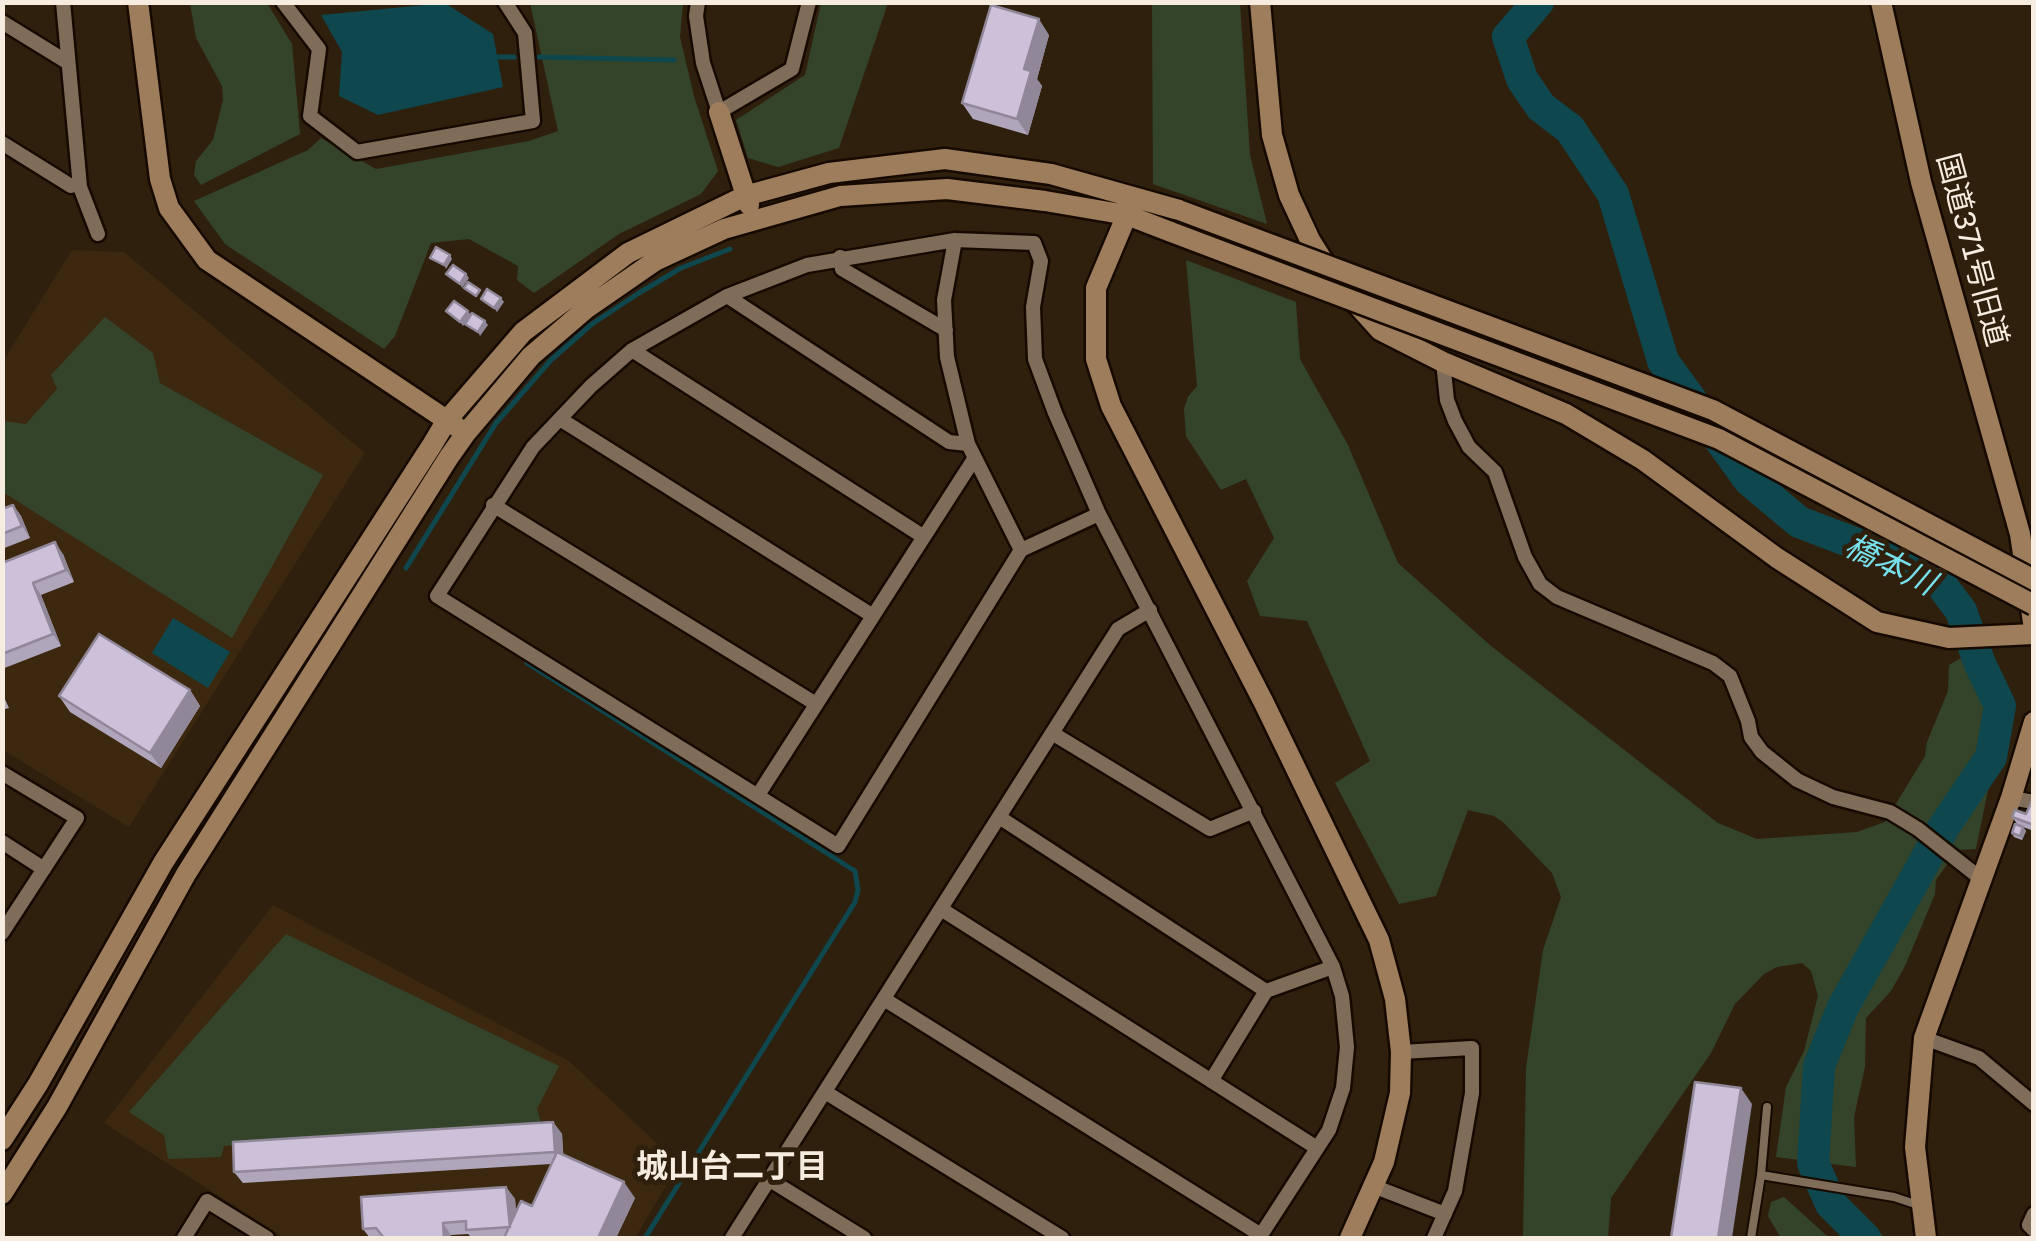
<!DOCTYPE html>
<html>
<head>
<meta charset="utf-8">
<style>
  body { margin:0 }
  #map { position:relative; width:2036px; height:1241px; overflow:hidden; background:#2f200e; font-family:"Golos Text",sans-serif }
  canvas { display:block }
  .frame { position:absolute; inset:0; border:5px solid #f6ece0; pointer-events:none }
</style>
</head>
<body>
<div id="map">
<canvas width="2036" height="1241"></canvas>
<div class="frame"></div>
</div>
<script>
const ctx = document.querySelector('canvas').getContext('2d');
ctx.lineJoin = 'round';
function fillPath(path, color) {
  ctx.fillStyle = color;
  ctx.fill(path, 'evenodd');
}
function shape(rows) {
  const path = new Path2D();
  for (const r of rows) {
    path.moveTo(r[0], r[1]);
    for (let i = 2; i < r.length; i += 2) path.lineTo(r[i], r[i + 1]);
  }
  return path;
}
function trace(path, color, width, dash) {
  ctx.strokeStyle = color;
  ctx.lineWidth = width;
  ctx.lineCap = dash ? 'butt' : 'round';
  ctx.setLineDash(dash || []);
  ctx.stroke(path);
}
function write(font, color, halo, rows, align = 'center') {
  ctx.font = font + ' "Golos Text","Noto Sans JP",sans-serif';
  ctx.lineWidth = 10;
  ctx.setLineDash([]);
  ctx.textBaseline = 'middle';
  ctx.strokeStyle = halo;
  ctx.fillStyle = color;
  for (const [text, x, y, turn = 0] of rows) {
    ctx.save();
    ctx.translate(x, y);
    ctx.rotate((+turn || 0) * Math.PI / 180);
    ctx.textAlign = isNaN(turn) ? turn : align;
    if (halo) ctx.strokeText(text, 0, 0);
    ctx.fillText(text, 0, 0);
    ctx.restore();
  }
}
const built = shape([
  [72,250,124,252,365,453,129,827,3,750,2,363],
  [273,905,569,1061,679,1164,635,1238,285,1238,104,1123]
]);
const green = shape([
  [190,3,267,3,292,44,300,134,201,185,194,175,196,161,213,140,223,100,222,86,196,38],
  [530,3,683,3,680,37,694,96,718,171,701,194,619,234,534,293,517,280,518,266,469,239,431,243,395,336,384,349,225,244,194,201,308,150,321,138,376,169,529,141,558,131],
  [821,3,888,3,839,148,778,167,748,158,736,120,805,75],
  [1152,3,1240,3,1250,155,1267,224,1153,184],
  [1186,260,1296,302,1300,359,1348,445,1398,563,1491,646,1718,823,1757,839,1857,832,1885,822,1925,756,1927,742,1948,691,1949,665,1961,658,1988,712,1979,753,1991,775,1976,849,1957,850,1936,880,1935,894,1905,966,1891,991,1866,1018,1865,1067,1854,1117,1856,1167,1776,1157,1786,1087,1804,1051,1818,996,1811,971,1802,963,1777,967,1764,974,1735,1004,1711,1053,1611,1198,1608,1238,1523,1238,1526,1068,1543,950,1561,897,1552,873,1504,823,1494,816,1468,810,1436,896,1399,904,1335,783,1370,761,1307,621,1260,616,1247,581,1274,538,1246,479,1221,490,1186,436,1184,409,1188,397,1197,386],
  [105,317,153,353,160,383,323,475,232,638,3,492,3,421,26,424,57,389,51,375],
  [286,934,559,1066,537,1109,541,1122,224,1146,221,1157,168,1159,164,1135,129,1112],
  [1784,1197,1826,1235,1834,1238,1781,1238,1768,1216,1771,1202],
  [1849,1204,1861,1212,1885,1238,1839,1238]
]);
const water = shape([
  [445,3,493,34,503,87,378,115,339,96,342,52,321,15],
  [173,618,230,652,208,688,152,653]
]);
const stream = shape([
  [492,57,514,57],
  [539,57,674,60],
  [406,568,496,423,551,360,592,324,639,293,681,268,730,249],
  [527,663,855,871,858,890,855,902,645,1238]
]);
const river = shape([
  [1538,2,1508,37,1522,79,1541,107,1570,129,1613,194,1663,361,1749,480,1799,522,1888,556,1940,583,1961,611,1980,664,2000,706,1991,757,1943,828,1911,886,1843,1007,1819,1066,1813,1163,1831,1204,1865,1238]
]);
const lane = shape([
  [1761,1175,1767,1107],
  [1751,1238,1761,1175,1894,1197,1918,1205]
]);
const street = shape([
  [63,2,80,187,98,234],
  [283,2,319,49,310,116,357,152,533,121,525,33,505,2],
  [698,2,696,16,703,63,719,112,792,69,809,2],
  [2,22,67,62],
  [2,143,71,186],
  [955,240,944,300,947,357,968,444,1021,550],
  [840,257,842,269,946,330],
  [727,296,949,442,968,444],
  [632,350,924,537],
  [1443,362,1447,400,1455,421,1469,447,1495,472,1525,557,1540,584,1557,597,1713,663,1730,676,1748,721,1751,737,1762,752,1797,780,1833,797,1890,812,1918,829,1980,878],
  [560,419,873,616],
  [493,505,816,704],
  [1099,514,1021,550,838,846,437,596,533,447,591,386,632,350,727,296,807,265,955,240,1034,243,1041,261,1033,307,1035,359,1055,413,1099,514,1333,967,1342,996,1347,1047,1343,1088,1329,1130,1259,1238],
  [1052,733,1210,829,1254,811],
  [2,773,77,818,2,933],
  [758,795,974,459],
  [2011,798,2034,802],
  [999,817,1266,991],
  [2,842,44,869],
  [941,909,1317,1148],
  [884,999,1261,1235],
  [1924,1038,1979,1058,2034,1104],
  [1401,1052,1472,1048,1472,1093,1455,1191,1434,1238],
  [1211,1081,1266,991,1333,967],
  [825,1092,1062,1238],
  [770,1180,864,1238],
  [1373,1186,1445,1214],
  [2034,1214,2029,1225,2034,1230],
  [184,1238,207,1201,267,1238],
  [732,1238,1118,629,1150,610]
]);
const secondary = shape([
  [138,2,160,179,169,208,207,260,457,427],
  [1260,2,1272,135,1289,195,1310,240,1335,280,1380,330,1443,362,1566,414,1643,460,1777,558,1877,622,1949,638,2034,634],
  [1881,2,1921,182,2020,534,2034,629],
  [719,112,749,205],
  [1131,205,1096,288,1096,359,1111,406,1264,703,1379,940,1395,999,1401,1052,1400,1093,1384,1162,1350,1238],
  [2,1140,38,1084,163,863,432,445,447,420,523,332,628,253,745,196,829,173,945,159,1051,174,1179,210],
  [2,1194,57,1107,186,874,449,457,466,433,531,356,587,308,655,261,724,229,840,196,947,189,1045,201,1127,215,1171,232],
  [1926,1238,1915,1147,1924,1038,2011,798,2034,722]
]);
const secondaryBridge = shape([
  [1179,210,1713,410,2034,580],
  [1171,232,1719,439,2034,605]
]);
const wall = shape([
  [1049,35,1037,79,1042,86,1028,135,973,119,962,103],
  [2,503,6,508,13,505,21,516,30,538,2,549],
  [63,554,74,582,41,595,61,646,2,669,2,563],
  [190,690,200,706,161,768,70,712,59,696],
  [2,693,9,708,2,710],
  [2034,801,2034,831,2023,827,2026,831,2022,840,2014,837,2012,833,2018,825,2012,817,2026,814],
  [553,1122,562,1134,563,1154,635,1198,616,1238,472,1238,468,1234,451,1235,451,1238,370,1238,363,1229,506,1187,515,1199,516,1212,532,1206,551,1164,243,1183,234,1172]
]);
const shadedWall = shape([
  [1039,19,1049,35,1037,79,1042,86,1028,135,1017,119,1024,69],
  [450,255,452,259,446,269,444,265],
  [466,274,469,278,462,288,460,284],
  [501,298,504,302,497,312,494,308],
  [468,311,471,315,463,326,460,322],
  [485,321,488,325,480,336,478,332],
  [13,505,21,516,30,538,22,526],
  [55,542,63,554,74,582,66,570],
  [33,583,41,595,61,646,53,634],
  [190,690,200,706,161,768,150,753],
  [2023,827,2026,831,2022,840,2020,836],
  [1741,1088,1752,1104,1732,1238,1718,1238],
  [553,1122,562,1134,564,1164,555,1152],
  [624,1182,635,1198,616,1238,598,1238],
  [506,1187,515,1199,518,1238,510,1227],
  [443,1223,451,1235,451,1238,444,1238]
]);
const building = shape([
  [991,5,1039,19,1024,69,1031,71,1017,119,962,103,991,5],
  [436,247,450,255,444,265,430,258,436,247],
  [453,265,466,274,460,284,446,274,453,265],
  [468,282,480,290,476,296,464,288,468,282],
  [487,289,501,298,494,308,481,299,487,289],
  [454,301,468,311,460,322,446,311,454,301],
  [472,313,485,321,478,332,465,324,472,313],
  [13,505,22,526,2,534,2,509,13,505],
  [55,542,66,570,33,583,53,634,2,654,2,563,55,542],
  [99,634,190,690,150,753,59,696,99,634],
  [2032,801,2034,801,2034,825,2012,817,2015,810,2026,814,2032,801],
  [2015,824,2023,827,2020,836,2012,833,2015,824],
  [1695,1082,1741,1088,1718,1238,1671,1238,1695,1082],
  [553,1122,555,1152,234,1172,233,1142,553,1122],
  [557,1152,624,1182,598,1238,504,1238,521,1201,532,1206,557,1152],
  [506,1187,510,1227,466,1230,466,1221,443,1223,444,1238,384,1238,376,1228,363,1229,361,1197,506,1187]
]);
const streetNames = [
  ["国道371号旧道",1972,250,75]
];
const waterNames = [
  ["橋本川",1890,565,26]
];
const neighbourhoodNames = [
  ["城山台二丁目",732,1167]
];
fillPath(built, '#3b280f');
fillPath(green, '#34442a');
fillPath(water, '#0e474d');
trace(stream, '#0e474d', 5);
trace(river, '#0e474d', 32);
trace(lane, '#160a00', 12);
trace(street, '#160a00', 19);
trace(secondary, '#160a00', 25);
trace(lane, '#7f6d59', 8);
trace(street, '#7f6d59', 14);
trace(secondary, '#9e7d5c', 20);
trace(secondaryBridge, '#160a00', 25, []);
trace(secondaryBridge, '#9e7d5c', 20);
fillPath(wall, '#b0a6bb');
fillPath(shadedWall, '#908799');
fillPath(building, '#cdc1da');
trace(building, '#908799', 2.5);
write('30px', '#f6ece0', '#2f200e', streetNames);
write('italic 32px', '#76e1ed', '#2f200e', waterNames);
write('bold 32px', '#f6ece0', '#2f200e', neighbourhoodNames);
</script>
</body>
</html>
